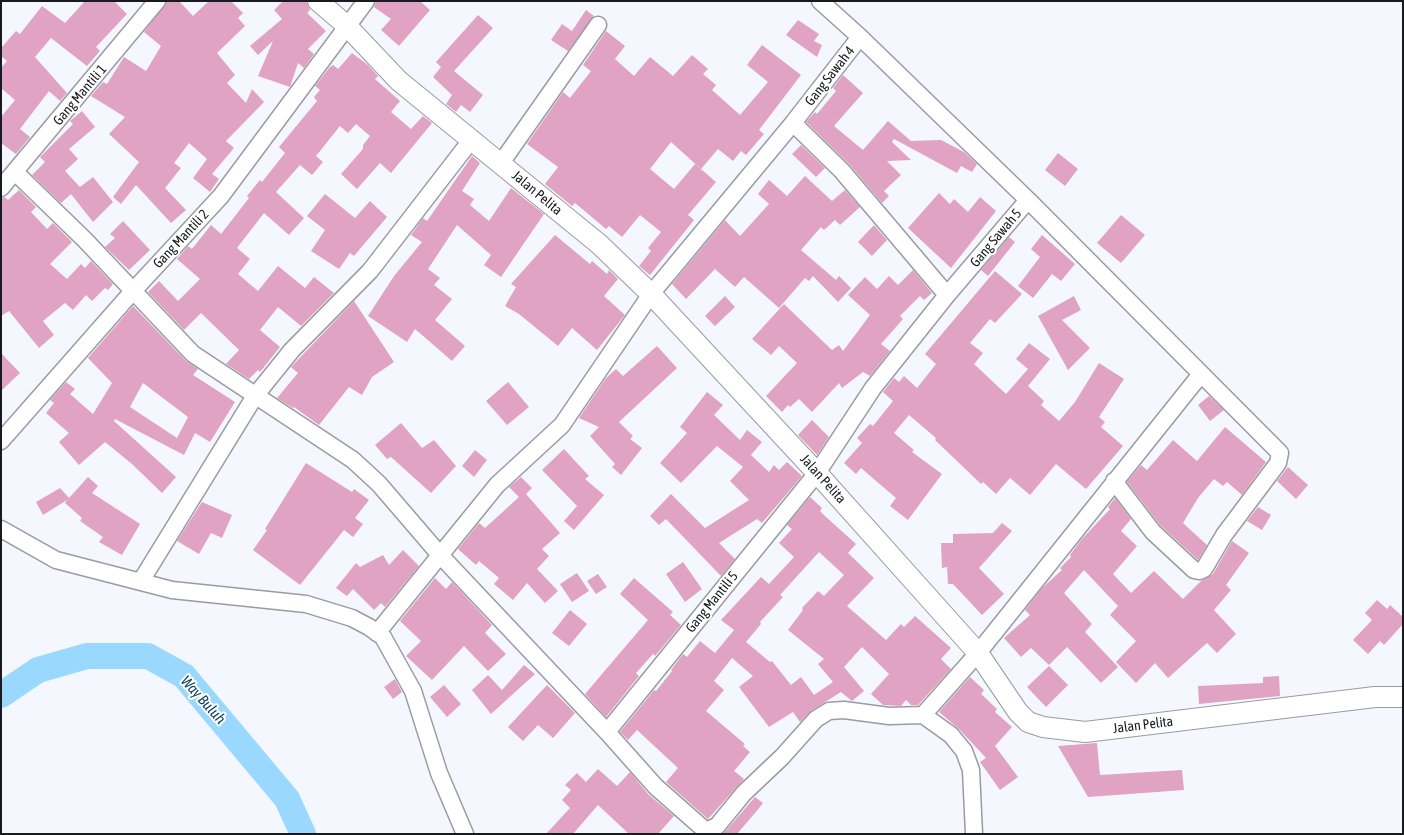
<!DOCTYPE html>
<html>
<head>
<meta charset="utf-8">
<style>
  body { margin:0 }
  #map { position:relative; width:1404px; height:835px; overflow:hidden; background:#f5f7fe; font-family:"Asap Condensed",sans-serif }
  canvas { display:block }
  .frame { position:absolute; inset:0; border:2px solid #191a1d; pointer-events:none }
</style>
</head>
<body>
<div id="map">
<canvas width="1404" height="835"></canvas>
<div class="frame"></div>
</div>
<script>
const ctx = document.querySelector('canvas').getContext('2d');
ctx.lineJoin = 'round';
function shape(rows) {
  const path = new Path2D();
  for (const r of rows) {
    path.moveTo(r[0], r[1]);
    for (let i = 2; i < r.length; i += 2) path.lineTo(r[i], r[i + 1]);
  }
  return path;
}
function trace(path, color, width, dash) {
  ctx.strokeStyle = color;
  ctx.lineWidth = width;
  ctx.lineCap = dash ? 'butt' : 'round';
  ctx.setLineDash(dash || []);
  ctx.stroke(path);
}
function fillPath(path, color) {
  ctx.fillStyle = color;
  ctx.fill(path, 'evenodd');
}
function write(font, color, halo, rows, align = 'center') {
  ctx.font = font + ' "Asap Condensed",sans-serif';
  ctx.lineWidth = 4;
  ctx.setLineDash([]);
  ctx.textBaseline = 'middle';
  ctx.strokeStyle = halo;
  ctx.fillStyle = color;
  for (const [text, x, y, turn = 0] of rows) {
    ctx.save();
    ctx.translate(x, y);
    ctx.rotate((+turn || 0) * Math.PI / 180);
    ctx.textAlign = isNaN(turn) ? turn : align;
    if (halo) ctx.strokeText(text, 0, 0);
    ctx.fillText(text, 0, 0);
    ctx.restore();
  }
}
const river = shape([
  [1,695,38,670,87,656,148,656,184,676,287,799,303,834]
]);
const building = shape([
  [85,1,114,1,127,14,96,47,100,51,87,66,51,38,35,57,67,93,60,101,49,91,20,129,30,137,16,154,1,143,1,117,15,100,1,88,1,68,7,61,1,56,1,48,16,31,20,34,42,6,65,23],
  [167,1,179,1,193,16,209,1,231,1,243,13,238,18,245,26,217,53,235,75,227,83,246,103,252,89,264,102,226,141,234,148,212,174,219,179,210,192,193,178,207,159,189,143,174,163,181,168,165,188,186,210,171,223,136,185,121,204,113,197,139,162,109,134,125,117,91,96,103,82,107,84,124,57,146,71,161,46,144,32],
  [283,1,306,1,310,10,307,13,326,31,308,49,314,54,304,68,298,63,290,87,258,76,273,41,258,55,250,46,282,19,274,10],
  [376,1,420,1,430,10,399,46,381,30,391,19,374,7],
  [586,10,594,16,568,51,551,40,562,24,572,31],
  [478,15,493,28,454,71,483,95,470,112,461,105,456,112,446,104,452,95,433,77,441,67,436,62],
  [798,20,819,34,814,41,822,45,817,57,786,35],
  [606,31,625,46,615,59,634,76,650,57,673,76,692,55,708,69,703,74,716,85,712,90,740,115,768,82,747,65,762,45,801,75,759,130,764,134,746,155,741,151,733,161,718,149,701,169,671,142,650,169,674,189,695,164,716,182,688,215,694,220,650,275,639,266,651,251,648,248,661,232,640,215,622,237,609,226,606,229,575,203,572,206,545,184,558,167,527,144,563,92,570,98,591,71,583,65],
  [352,53,368,65,378,76,375,79,400,101,391,112,411,129,423,116,432,123,391,173,380,163,357,189,341,174,363,149,363,145,370,136,356,124,348,133,340,126,316,156,323,162,312,175,300,165,276,192,304,218,289,235,264,213,237,248,250,259,238,274,258,291,278,266,305,288,314,277,334,293,301,326,278,307,260,330,280,347,260,372,258,370,249,379,226,364,239,350,201,313,184,330,148,292,159,281,178,301,200,279,177,259,188,246,192,249,211,225,221,234,249,198,247,196,260,180,262,182,285,153,279,147,317,101,314,97,320,90,315,86,329,68,333,65,338,69],
  [843,75,863,93,834,126,863,150,888,121,911,141,941,140,964,152,977,164,972,172,961,166,957,173,894,139,892,142,911,160,887,161,901,175,884,191,889,196,882,203,850,165,806,122,815,112,817,114,836,91,833,88],
  [82,111,95,127,69,149,78,159,65,171,80,187,93,177,113,202,93,222,71,194,61,203,32,175,45,162,40,157,73,124,70,121],
  [801,145,825,168,816,177,792,154],
  [1058,153,1078,169,1065,186,1045,170],
  [472,156,480,163,462,191,474,199,470,205,489,221,511,188,544,214,501,277,484,265,491,255,457,225,428,269,440,278,434,285,452,299,435,320,465,346,452,361,415,329,407,342,368,316,394,276,422,242,411,235,423,218,427,221],
  [805,176,832,201,845,190,860,207,840,225,835,220,824,230,821,227,801,250,836,280,839,276,851,288,838,302,813,276,809,281,805,278,779,308,744,277,735,287,715,269,686,299,672,284,725,220,740,236,769,204,758,194,769,180,787,196],
  [19,190,36,207,31,212,47,229,53,223,72,242,50,264,67,279,81,264,85,268,91,261,113,284,108,290,105,288,92,301,86,295,73,310,65,303,43,321,54,335,39,348,9,311,1,316,1,198,5,197,8,200],
  [939,193,950,204,954,199,968,212,980,197,996,211,951,268,908,228],
  [325,194,355,218,370,201,387,217,354,256,350,253,339,269,311,251,325,230,307,216],
  [1121,215,1145,235,1121,263,1097,243],
  [123,221,150,250,129,270,105,247,115,238,110,234],
  [874,225,887,240,872,256,858,242],
  [555,235,590,264,592,261,607,274,609,270,618,279,604,296,625,315,597,350,572,328,558,346,519,314,505,306,516,287,511,284],
  [1042,235,1075,264,1061,281,1052,274,1033,298,1018,286,1040,257,1031,249],
  [1009,237,1015,242,988,276,981,270],
  [913,270,932,293,924,300,920,296,900,316,903,319,881,344,890,351,870,376,863,372,842,388,839,383,812,412,799,399,790,407,788,405,782,412,766,396,797,363,779,346,771,355,752,339,784,304,832,350,839,345,843,351,870,315,848,295,865,277,877,289,889,276,898,285],
  [995,271,1022,294,995,323,990,319,970,343,983,353,974,364,1006,394,1028,369,1016,359,1029,343,1050,359,1028,386,1044,401,1041,405,1059,421,1075,402,1099,363,1124,379,1099,417,1105,422,1101,427,1123,446,1086,489,1056,464,1030,495,1010,478,996,494,983,482,981,484,935,440,936,438,909,415,894,433,914,450,912,452,942,474,908,520,890,506,896,498,861,468,856,474,844,463,862,443,857,438,870,424,873,426,893,401,883,392,894,378,899,382,904,376,917,388,936,364,925,354],
  [725,296,735,307,715,326,705,316],
  [1074,296,1081,310,1062,320,1090,348,1068,370,1038,316],
  [354,301,394,362,372,377,362,395,349,387,319,425,294,407,293,408,277,398,298,373,291,367],
  [133,306,186,361,198,369,193,375,235,402,210,442,195,433,184,455,115,419,114,421,176,477,162,493,132,464,105,442,79,465,59,442,69,433,46,413,54,403,50,400,66,382,75,389,70,394,93,414,112,383,88,358],
  [143,383,188,417,177,438,130,407],
  [657,346,677,368,619,422,633,436,630,439,642,448,621,475,612,467,615,464,590,436,599,427,579,418,606,378,616,369,623,376],
  [1,353,20,373,1,391],
  [508,382,529,407,507,425,486,401],
  [707,392,723,405,714,415,740,440,747,430,762,442,751,455,769,472,774,465,779,470,787,462,802,476,762,523,757,519,719,543,735,559,721,576,666,519,659,525,650,516,671,494,705,528,749,500,730,481,743,467,717,446,681,483,660,463,687,433,680,427],
  [1209,396,1224,410,1210,421,1198,405],
  [812,420,829,437,817,455,798,435],
  [401,423,422,448,434,440,456,466,431,493,391,457,387,459,375,445],
  [1225,427,1266,462,1242,495,1227,482,1223,486,1214,479,1198,498,1183,523,1207,545,1198,560,1160,525,1127,482,1141,465,1147,470,1173,440,1197,461],
  [564,449,589,476,585,479,604,495,574,530,564,521,577,506,542,470],
  [475,450,487,460,474,477,462,466],
  [306,463,352,492,354,489,369,500,355,518,363,524,353,537,344,530,300,585,253,550,267,530,265,529],
  [1288,467,1308,485,1296,499,1277,481],
  [88,477,98,486,92,493,140,524,122,555,99,542,103,537,80,521,82,518,65,503,67,500,43,515,36,502,60,488,69,498],
  [521,477,532,488,526,494,560,533,542,549,549,556,537,569,558,591,545,603,527,583,513,600,494,584,499,578,479,561,476,565,458,549,479,523,485,528,519,497,509,487],
  [810,497,822,508,820,511,826,517,856,544,848,553,874,578,847,606,886,640,901,624,904,627,915,616,951,648,941,659,951,669,918,705,911,705,906,700,901,706,883,705,871,694,889,674,862,647,844,667,864,691,852,701,841,692,811,711,800,722,793,712,769,727,739,687,753,676,732,658,714,681,724,690,706,711,745,744,743,746,750,752,734,771,744,779,708,819,666,782,678,768,637,730,628,740,620,732,654,690,656,691,672,671,671,670,683,654,687,657,700,641,715,653,734,630,721,620,761,577,769,584,794,557,779,543,792,529,787,525],
  [819,552,844,575,824,596,818,591,802,608,803,610,788,630,824,659,818,664,833,682,814,695,801,677,791,685,772,661,770,662,746,642,761,624,760,622,783,597,780,595],
  [1115,498,1131,519,1121,531,1137,546,1113,574,1131,593,1154,571,1183,599,1202,580,1213,574,1232,541,1249,553,1226,585,1231,590,1214,610,1236,634,1217,653,1207,643,1168,678,1155,663,1136,683,1116,662,1136,641,1110,615,1118,606,1084,570,1064,593,1092,624,1085,632,1118,667,1101,683,1067,647,1049,665,1031,648,1021,657,1004,638,1030,615,1025,610,1042,588,1062,570,1060,568,1071,557,1070,555,1081,540,1110,509,1108,507],
  [202,502,232,515,222,538,211,533,199,554,177,541],
  [1258,507,1271,515,1262,530,1247,521],
  [1002,523,1012,531,979,568,1004,594,982,615,953,584,948,584,947,567,942,568,941,543,953,543,953,534,993,533],
  [403,550,419,566,385,607,381,603,374,610,353,589,347,596,336,588,356,563,360,567,383,555,389,565],
  [683,562,702,589,685,602,666,574],
  [577,573,589,591,572,602,560,584],
  [598,574,607,587,596,594,587,581],
  [435,578,446,589,452,582,492,625,485,633,506,654,488,671,464,646,432,680,406,656,421,641,400,621],
  [634,578,673,612,670,615,681,625,655,656,653,654,636,673,639,676,606,717,585,694,648,620,620,594],
  [1377,600,1387,609,1390,605,1403,617,1403,624,1384,645,1380,641,1368,654,1353,640,1372,620,1365,613],
  [570,610,587,624,569,646,552,633],
  [524,665,535,674,491,714,472,690,488,675,502,690],
  [1049,666,1068,685,1046,707,1027,687],
  [1279,676,1280,696,1199,704,1198,686,1263,683,1263,677],
  [970,677,984,690,981,694,997,709,995,712,1012,727,995,746,1018,777,1000,790,980,762,986,758,959,729,939,712],
  [395,679,402,692,393,699,384,687],
  [444,685,461,704,447,717,430,697],
  [547,685,575,713,553,738,538,725,523,741,508,727],
  [1097,743,1100,775,1182,770,1184,790,1088,797,1058,746],
  [598,769,617,786,630,772,649,795,674,816,658,834,629,834,598,805,573,834,546,834,570,808,562,800,571,790,565,785,577,773,586,782],
  [755,797,763,803,755,813,737,834,723,834]
]);
const minor = shape([
  [820,1,860,37],
  [793,123,842,171,947,295],
  [501,163,598,25],
  [15,172,85,240,193,354,353,460,379,484,440,555,607,732,656,787,706,831],
  [1,188,157,1],
  [1,441,133,291,221,196,366,1],
  [1,529,56,560,172,590,306,604,352,618,369,627,383,637,413,691,439,773,465,834],
  [141,581,255,396,292,350,370,271,472,139],
  [377,633,497,485,562,425,651,294,793,123,860,37,1028,200],
  [923,715,978,653,1201,374],
  [607,732,817,473,873,388,947,295,1028,200,1280,453,1278,463,1224,535,1204,569,1199,571,1194,570,1153,532,1114,481],
  [706,834,706,831,717,826,744,793,782,757,816,719,829,711,844,710,889,716,923,715,951,735,964,751,971,770,974,834]
]);
const tertiary = shape([
  [318,1,346,25,399,81,599,244,651,294,817,473,978,653,1018,712,1028,722,1043,727,1085,732,1375,697,1403,697]
]);
const streetNames = [
  ["Gang Sawah 4",830,76,-52],
  ["Gang Mantili 1",80,95,-50],
  ["Jalan Pelita",537,193,40],
  ["Gang Sawah 5",996,238,-50],
  ["Gang Mantili 2",181,239,-47],
  ["Jalan Pelita",823,479,48],
  ["Gang Mantili 5",712,602,-51],
  ["Jalan Pelita",1143,725,-7]
];
const waterNames = [
  ["Way Buluh",203,700,48]
];
trace(river, '#9ad8ff', 26);
fillPath(building, '#e0a3c3');
trace(minor, '#9a9ba3', 19);
trace(tertiary, '#9a9ba3', 22);
trace(minor, '#fff', 16);
trace(tertiary, '#fff', 20);
write('14px', '#191a1d', '#fff', streetNames);
write('italic 15px', '#11425c', '#fff', waterNames);
</script>
</body>
</html>
